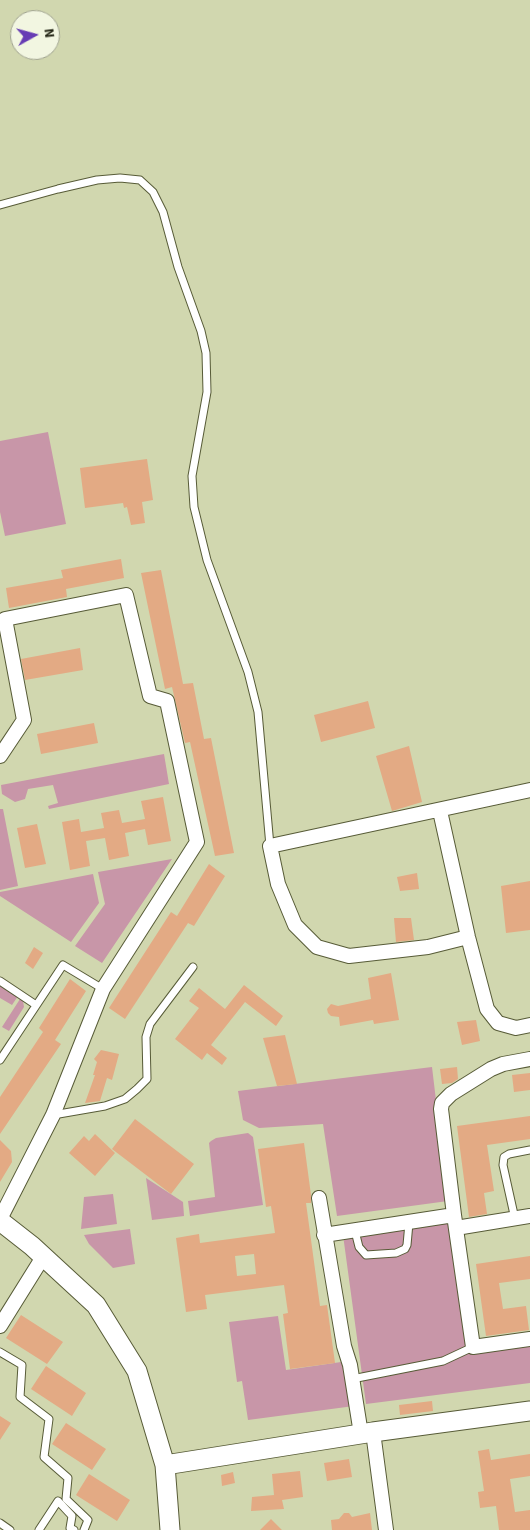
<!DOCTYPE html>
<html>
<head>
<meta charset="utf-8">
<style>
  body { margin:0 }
  #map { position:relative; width:530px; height:1530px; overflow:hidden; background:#d1d7af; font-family:"Source Sans 3",sans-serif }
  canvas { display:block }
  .north { position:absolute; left:10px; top:10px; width:50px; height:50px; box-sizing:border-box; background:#f2f6e1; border:1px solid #9fa28f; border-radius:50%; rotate:83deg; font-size:14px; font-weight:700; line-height:20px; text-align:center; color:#222414 }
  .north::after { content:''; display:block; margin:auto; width:18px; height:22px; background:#673cb4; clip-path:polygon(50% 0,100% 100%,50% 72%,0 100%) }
</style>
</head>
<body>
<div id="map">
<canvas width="530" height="1530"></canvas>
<div class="north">N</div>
</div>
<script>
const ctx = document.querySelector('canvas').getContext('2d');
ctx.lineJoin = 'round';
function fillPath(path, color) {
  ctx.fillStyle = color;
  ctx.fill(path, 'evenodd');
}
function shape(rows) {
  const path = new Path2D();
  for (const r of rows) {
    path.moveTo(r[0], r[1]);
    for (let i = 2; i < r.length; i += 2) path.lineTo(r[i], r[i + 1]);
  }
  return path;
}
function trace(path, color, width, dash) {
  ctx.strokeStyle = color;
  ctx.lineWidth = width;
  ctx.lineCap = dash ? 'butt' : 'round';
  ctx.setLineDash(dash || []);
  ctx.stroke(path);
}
const green = shape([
  [48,432,66,524,5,536,0,512,0,441],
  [164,754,169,784,49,809,48,806,58,803,53,785,28,789,25,799,15,802,2,794,1,785],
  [0,809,3,809,18,886,0,890],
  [172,859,102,963,75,946,105,904,98,872],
  [93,874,99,903,71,942,0,896,0,892],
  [0,985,18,996,12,1005,0,998],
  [20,999,23,1001,24,1007,9,1031,2,1027],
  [432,1067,448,1201,337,1216,323,1124,259,1128,243,1120,238,1091],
  [248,1133,253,1137,263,1205,190,1216,188,1201,215,1197,209,1143,211,1141,216,1138],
  [146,1178,183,1202,184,1216,152,1220],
  [113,1194,117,1224,81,1229,84,1197],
  [453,1219,470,1351,530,1343,530,1383,366,1404,343,1235],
  [130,1229,135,1264,113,1268,89,1244,84,1235],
  [278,1316,286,1370,348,1361,354,1406,248,1420,242,1381,237,1382,229,1322]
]);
const building = shape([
  [147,459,153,500,142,502,145,523,131,525,127,507,124,508,123,503,85,508,80,468],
  [121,559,124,578,66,589,67,597,9,608,6,588,63,578,61,570],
  [161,570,183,684,193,683,204,739,211,738,234,853,215,856,190,742,185,743,172,687,165,689,141,573],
  [80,648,83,670,25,680,21,659],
  [368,701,375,728,321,742,314,715],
  [94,723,98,743,41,754,37,734],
  [409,746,422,802,392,811,376,756],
  [163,797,171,841,148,845,145,829,125,833,129,856,109,860,105,838,86,841,90,866,70,870,62,822,79,819,81,832,104,828,101,813,119,810,122,823,145,819,141,801],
  [37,824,46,864,25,868,17,828],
  [209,864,225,876,194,926,188,923,125,1019,109,1008,171,912,177,916],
  [417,873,419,889,400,891,397,877],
  [530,881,530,930,506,933,501,886],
  [394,918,411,918,414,940,396,942],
  [34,947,43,953,33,969,25,963],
  [391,973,399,1020,374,1024,373,1020,340,1026,339,1017,331,1016,328,1013,327,1009,331,1004,338,1006,371,999,368,978],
  [70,979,86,991,55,1040,61,1044,0,1134,0,1097,43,1032,39,1028],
  [244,985,283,1016,276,1026,245,1002,211,1045,227,1058,222,1065,207,1053,202,1060,175,1039,199,1008,189,1001,199,988,225,1009],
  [476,1020,480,1041,462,1045,457,1022],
  [285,1035,297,1084,277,1086,263,1038],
  [101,1050,119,1054,112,1080,107,1078,100,1101,85,1103,95,1075,93,1075,97,1062,94,1059],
  [457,1067,458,1079,452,1083,442,1084,440,1069],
  [530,1073,530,1090,514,1092,512,1075],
  [530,1116,530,1139,487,1145,494,1191,484,1193,487,1214,469,1217,457,1126],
  [135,1119,194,1164,171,1194,112,1149],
  [95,1134,115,1153,95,1176,69,1153,84,1136,89,1141],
  [0,1140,11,1151,12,1162,0,1182],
  [304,1143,311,1195,311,1203,306,1203,320,1306,327,1305,335,1363,290,1369,283,1314,288,1313,284,1285,205,1295,207,1309,186,1312,176,1238,199,1234,200,1243,275,1233,271,1206,266,1207,258,1149],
  [254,1254,256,1274,237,1276,235,1256],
  [530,1256,530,1279,499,1283,503,1309,526,1306,529,1330,486,1336,476,1264],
  [21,1315,63,1342,47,1364,6,1338],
  [46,1366,86,1393,72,1416,31,1389],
  [432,1401,433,1411,400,1415,399,1405],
  [0,1416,11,1423,0,1440],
  [66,1423,106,1449,92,1470,52,1444],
  [489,1449,491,1460,530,1454,530,1476,510,1479,515,1512,530,1510,530,1530,499,1530,496,1506,480,1508,478,1492,484,1491,478,1451],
  [349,1459,352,1477,327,1481,324,1463],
  [300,1471,303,1497,282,1500,284,1509,251,1511,252,1497,274,1495,272,1474],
  [233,1472,235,1483,222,1486,221,1475],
  [89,1474,130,1500,117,1521,76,1495],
  [344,1513,349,1513,352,1517,370,1513,372,1530,332,1530,331,1520,339,1519],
  [271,1519,282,1530,260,1530]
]);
const lane = shape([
  [0,205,58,189,97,180,120,178,140,180,153,192,163,212,178,267,201,331,206,353,207,392,192,476,194,507,207,560,248,672,258,712,270,846],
  [0,981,36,1005],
  [0,1060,63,965,103,989],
  [53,1115,105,1106,125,1099,137,1089,147,1079,146,1037,150,1024,193,967],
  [515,1219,503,1165,504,1157,509,1154,530,1150],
  [355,1231,359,1247,366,1255,396,1253,405,1249,407,1245,409,1223],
  [0,1352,22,1365,20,1397,49,1419,44,1457,68,1478,66,1499,88,1520,84,1530],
  [352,1379,443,1361,473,1347],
  [0,1523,10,1530],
  [39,1530,58,1501,72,1516,70,1528,74,1530]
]);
const street = shape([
  [0,756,24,720,5,619,126,595,150,696,167,701,197,842,103,989,53,1115,0,1219],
  [440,811,468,937,487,1009,498,1023,516,1028,530,1025],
  [468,937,428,947,349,956,317,947,295,925,278,884,270,846,530,790],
  [319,1198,344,1346,350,1365,361,1434],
  [454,1215,441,1109,442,1103,451,1094,491,1069,503,1064,530,1059],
  [456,1228,530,1216],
  [324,1235,454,1215,473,1347,530,1339],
  [0,1326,43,1257],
  [373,1432,386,1530]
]);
const secondary = shape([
  [0,1221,32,1246,96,1305,137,1371,165,1465,170,1530],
  [165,1465,373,1432,530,1411]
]);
fillPath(green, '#c896a8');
fillPath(building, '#e3aa84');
trace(lane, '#575b37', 9);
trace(street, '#575b37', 16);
trace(secondary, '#575b37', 21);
trace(lane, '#fff', 7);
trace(street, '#fff', 14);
trace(secondary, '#fff', 19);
</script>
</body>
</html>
